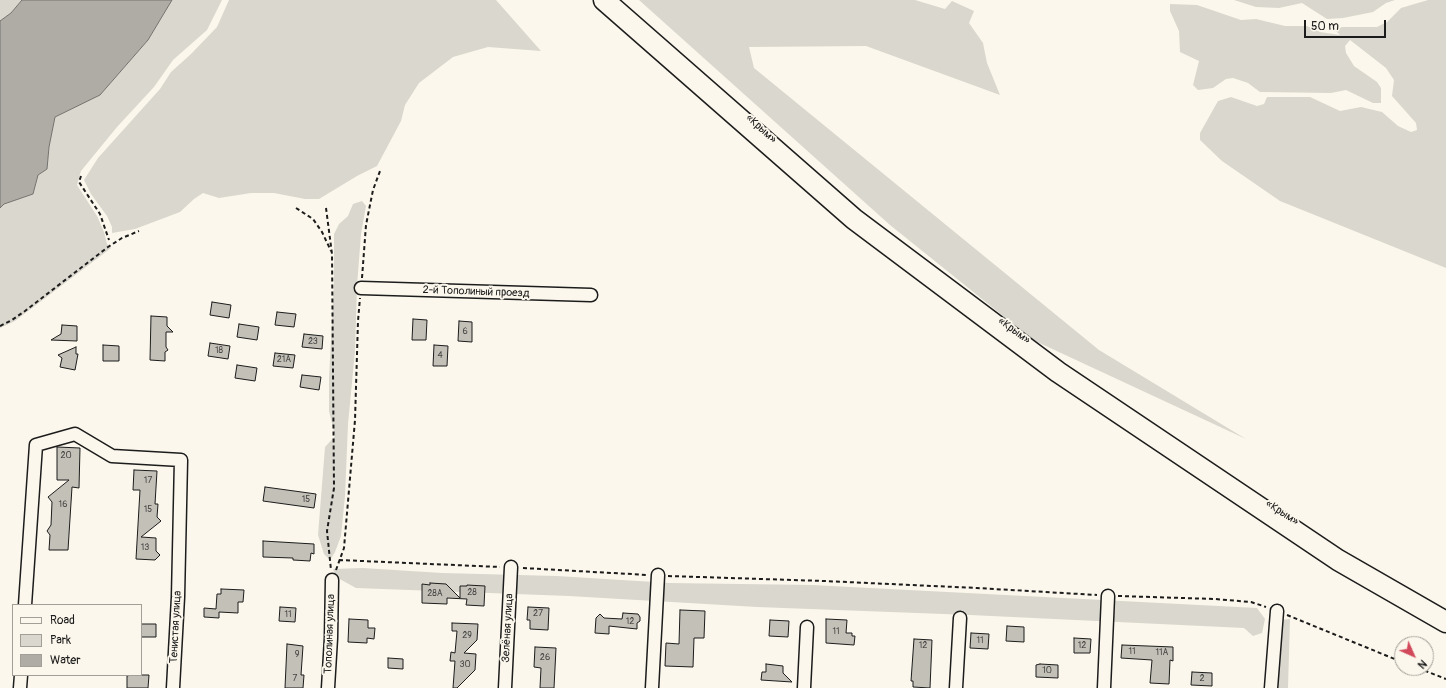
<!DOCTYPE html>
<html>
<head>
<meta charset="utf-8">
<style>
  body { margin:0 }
  #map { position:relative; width:1446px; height:688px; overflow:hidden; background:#fbf7ec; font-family:Pangolin,sans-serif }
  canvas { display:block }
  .legend { position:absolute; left:12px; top:604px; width:130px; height:72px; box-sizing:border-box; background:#fbf7ec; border:1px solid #a29f99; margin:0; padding:5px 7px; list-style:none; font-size:12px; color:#1c1c1c }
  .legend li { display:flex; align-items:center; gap:8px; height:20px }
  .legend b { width:20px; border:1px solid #a29f99 }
  .north { position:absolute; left:1394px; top:636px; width:40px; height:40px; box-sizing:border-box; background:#fbf7ec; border:1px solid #a29f99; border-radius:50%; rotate:135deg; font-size:11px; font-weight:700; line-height:16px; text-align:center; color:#1c1c1c }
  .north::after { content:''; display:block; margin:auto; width:14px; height:18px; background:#d1495b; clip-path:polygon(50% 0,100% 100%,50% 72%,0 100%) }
  .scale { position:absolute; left:1304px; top:20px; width:82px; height:18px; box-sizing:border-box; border:2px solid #1c1c1c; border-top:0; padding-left:5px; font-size:12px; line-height:14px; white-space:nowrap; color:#1c1c1c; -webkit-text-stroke:3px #fbf7ec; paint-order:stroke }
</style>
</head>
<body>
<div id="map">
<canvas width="1446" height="688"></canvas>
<ul class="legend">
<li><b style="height:5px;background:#fbf7ec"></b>Road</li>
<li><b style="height:11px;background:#dad7ce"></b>Park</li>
<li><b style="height:11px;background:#afaca5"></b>Water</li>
</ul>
<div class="north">N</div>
<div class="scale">50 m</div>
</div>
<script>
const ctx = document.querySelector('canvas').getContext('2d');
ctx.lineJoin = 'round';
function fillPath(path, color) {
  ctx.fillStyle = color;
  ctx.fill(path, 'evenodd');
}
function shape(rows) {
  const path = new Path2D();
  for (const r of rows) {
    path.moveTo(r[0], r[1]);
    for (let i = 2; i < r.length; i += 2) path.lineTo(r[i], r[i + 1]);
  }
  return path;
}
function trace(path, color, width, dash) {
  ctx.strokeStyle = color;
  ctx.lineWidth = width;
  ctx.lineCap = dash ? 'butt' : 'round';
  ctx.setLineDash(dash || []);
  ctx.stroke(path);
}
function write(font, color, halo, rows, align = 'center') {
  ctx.font = font + ' Pangolin,sans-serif';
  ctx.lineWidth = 4;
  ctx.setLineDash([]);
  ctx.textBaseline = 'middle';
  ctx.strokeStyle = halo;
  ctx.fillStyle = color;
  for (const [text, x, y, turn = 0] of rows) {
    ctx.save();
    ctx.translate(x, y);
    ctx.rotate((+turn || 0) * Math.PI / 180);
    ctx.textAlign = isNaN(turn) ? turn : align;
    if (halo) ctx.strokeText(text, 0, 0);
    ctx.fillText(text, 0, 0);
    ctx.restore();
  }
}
const green = shape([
  [0,0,22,0,11,13,0,21],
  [172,0,222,0,207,30,173,60,154,87,117,127,81,171,77,185,97,216,104,232,107,244,111,248,15,321,0,328,0,208,4,204,33,194,38,175,47,169,49,147,55,117,100,95,148,40],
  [229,0,496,0,541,51,488,47,453,57,419,83,405,105,401,121,377,166,357,176,319,199,305,199,274,193,251,193,219,198,203,193,194,199,180,212,135,229,112,233,112,227,107,216,91,194,84,180,98,158,160,89,171,72,191,54,217,27],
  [639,0,915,0,945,9,952,1,974,11,969,23,983,43,987,63,1000,95,866,46,749,47,754,68,1099,350,1246,439,1033,340,890,225],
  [1234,0,1395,0,1386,3,1373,12,1343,18,1327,19,1302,3,1279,8,1256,7],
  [1428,0,1446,0,1446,268,1280,201,1222,161,1200,140,1200,133,1218,101,1231,97,1257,106,1264,104,1267,97,1310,97,1340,111,1361,107,1382,112,1398,126,1411,132,1417,130,1416,123,1392,96,1394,80,1386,68,1350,40,1345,46,1346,53,1354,66,1377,82,1381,88,1381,103,1373,103,1346,90,1331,93,1260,92,1248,83,1233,78,1226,79,1213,88,1198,90,1193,85,1199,61,1180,52,1179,31,1170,11,1170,4,1197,5,1241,20,1256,19,1285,26,1307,26,1320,32,1340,35,1335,30,1342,27,1377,27,1387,22,1401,8],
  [362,201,366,206,361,234,357,286,355,351,348,424,345,496,341,536,335,552,330,560,324,554,318,535,325,447,335,436,329,411,329,379,334,282,334,234,339,224,348,216,353,204],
  [363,568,442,573,557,576,670,583,812,585,1257,608,1265,619,1262,633,1253,636,1244,628,970,615,757,607,569,596,356,588,336,577,333,569],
  [1290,619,1288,688,1273,688,1278,620]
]);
const water = shape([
  [22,0,172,0,148,40,100,95,55,117,49,147,47,169,38,175,33,194,4,204,0,208,0,21,11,13,22,0]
]);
const building = shape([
  [212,302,231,305,229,318,210,315,212,302],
  [277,312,296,314,294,327,275,325,277,312],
  [151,316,167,317,167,326,173,332,166,332,166,347,168,350,165,352,165,361,150,360,151,316],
  [413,319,427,320,426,340,412,340,413,319],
  [459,321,472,322,472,342,458,341,459,321],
  [239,324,259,327,257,340,237,337,239,324],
  [62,325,77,326,77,341,51,340,61,334,62,325],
  [304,334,323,336,322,349,302,347,304,334],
  [210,343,230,346,228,359,208,356,210,343],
  [103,345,119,346,119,361,103,361,103,345],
  [434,345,448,346,447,366,433,366,434,345],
  [76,347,76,354,78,354,75,370,60,367,62,358,58,355,76,347],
  [275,353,295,355,293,368,273,366,275,353],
  [237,365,257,368,255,381,235,378,237,365],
  [302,375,321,377,319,390,300,387,302,375],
  [57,447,80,448,79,488,72,487,68,550,49,550,50,535,47,531,51,525,52,502,48,497,69,480,57,480,57,447],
  [134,470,157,471,155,504,158,504,157,517,161,521,141,537,156,538,156,551,160,555,155,560,136,559,140,490,133,490,134,470],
  [265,487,316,494,314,508,263,501,265,487],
  [263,541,314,544,314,554,311,553,310,561,293,560,293,558,263,557,263,541],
  [430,583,446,584,460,598,460,586,467,586,467,585,485,586,484,606,466,605,467,599,447,598,447,604,422,603,422,584,430,585,430,583],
  [221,589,244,590,243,602,238,602,238,613,219,612,219,618,204,617,204,608,216,609,217,594,221,594,221,589],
  [280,607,296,608,295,622,279,621,280,607],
  [528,607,549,608,548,630,530,629,530,620,527,620,528,607],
  [680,610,705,611,704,638,694,638,693,667,665,666,666,643,679,644,680,610],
  [623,613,638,614,640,617,640,621,637,623,637,629,609,626,609,634,595,633,596,618,600,614,604,618,622,619,623,613],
  [349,619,368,620,368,628,375,628,374,639,367,638,367,643,348,642,349,619],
  [826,619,847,620,846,633,852,633,852,636,855,636,854,645,826,643,826,619],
  [770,620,789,621,788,637,769,636,770,620],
  [452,623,478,624,477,640,464,653,476,654,475,670,457,688,453,688,455,661,450,661,451,652,455,653,457,631,452,631,452,623],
  [141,624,156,624,156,637,141,637,141,624],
  [1007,626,1024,627,1024,642,1006,641,1007,626],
  [971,633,989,634,988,649,970,648,971,633],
  [1074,638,1091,639,1090,653,1074,653,1074,638],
  [914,639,932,640,930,688,913,687,913,681,911,681,914,639],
  [287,644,303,646,301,675,304,675,303,688,285,688,287,644],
  [1122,645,1173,647,1173,661,1170,660,1169,684,1150,683,1152,660,1121,658,1122,645],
  [535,647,556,648,554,688,540,688,541,668,534,667,535,647],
  [388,658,403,659,403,669,388,668,388,658],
  [766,664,783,666,783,673,792,682,761,680,762,672,766,672,766,664],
  [1040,664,1058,665,1058,678,1036,677,1036,665,1040,664],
  [1192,672,1212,673,1212,686,1191,685,1192,672],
  [131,675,149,675,148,688,127,688,127,676,131,675]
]);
const path = shape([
  [81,176,79,182,100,214,109,240],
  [296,208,313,219,322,232,331,251],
  [326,208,332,254,334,488,327,531,331,570],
  [362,278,366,225,373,190,380,171],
  [0,326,12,320,25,311,108,247,122,238,139,231],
  [339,560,500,567],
  [523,568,648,575],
  [336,570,344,548,355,420,358,321,360,298],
  [668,576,824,581,977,588,1097,595],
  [1118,596,1215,599,1251,602,1266,607],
  [1287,615,1402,662],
  [1418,668,1446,679]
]);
const minor = shape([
  [361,288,591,295],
  [25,605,36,445,75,434,112,456,181,460,178,597,173,688],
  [20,688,21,675],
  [328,688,331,638,332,580],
  [505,688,511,567],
  [652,688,658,575],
  [804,688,807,627],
  [956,688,960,618],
  [1104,688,1108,596],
  [1271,688,1277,611]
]);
const trunk = shape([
  [604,0,854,219,1058,372,1338,560,1446,622]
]);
const numberNames = [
  ["6",465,332],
  ["23",313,342],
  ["18",219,351],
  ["4",440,356],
  ["21А",284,360],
  ["20",66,456],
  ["17",148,481],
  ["15",306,500],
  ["16",63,505],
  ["15",148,510],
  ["13",145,548],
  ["28",472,593],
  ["28А",435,594],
  ["27",538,614],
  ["11",288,615],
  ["12",630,622],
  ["11",836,632],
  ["29",467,636],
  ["11",980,641],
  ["12",923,646],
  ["12",1082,646],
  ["11",1132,652],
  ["11А",1162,653],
  ["9",297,655],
  ["26",545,658],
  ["30",465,665],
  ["10",1047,671],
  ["7",295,679],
  ["2",1202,679]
];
const streetNames = [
  ["«Крым»",761,129,42],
  ["2-й Тополиный проезд",476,292,2],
  ["«Крым»",1014,331,36],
  ["«Крым»",1282,513,33],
  ["Тенистая улица",176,627,-87],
  ["Зелёная улица",508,628,-87],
  ["Тополиная улица",330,634,-88]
];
fillPath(green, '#dad7ce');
fillPath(water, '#afaca5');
trace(water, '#74726e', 1);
fillPath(building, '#c3c0b8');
trace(building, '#1c1c1c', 1);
trace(minor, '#1c1c1c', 15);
trace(trunk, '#1c1c1c', 23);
trace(path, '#1c1c1c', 2, [4, 3]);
trace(minor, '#fbf7ec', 12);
trace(trunk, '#fbf7ec', 20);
write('9px', '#464543', null, numberNames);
write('11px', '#1c1c1c', '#fbf7ec', streetNames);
</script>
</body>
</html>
